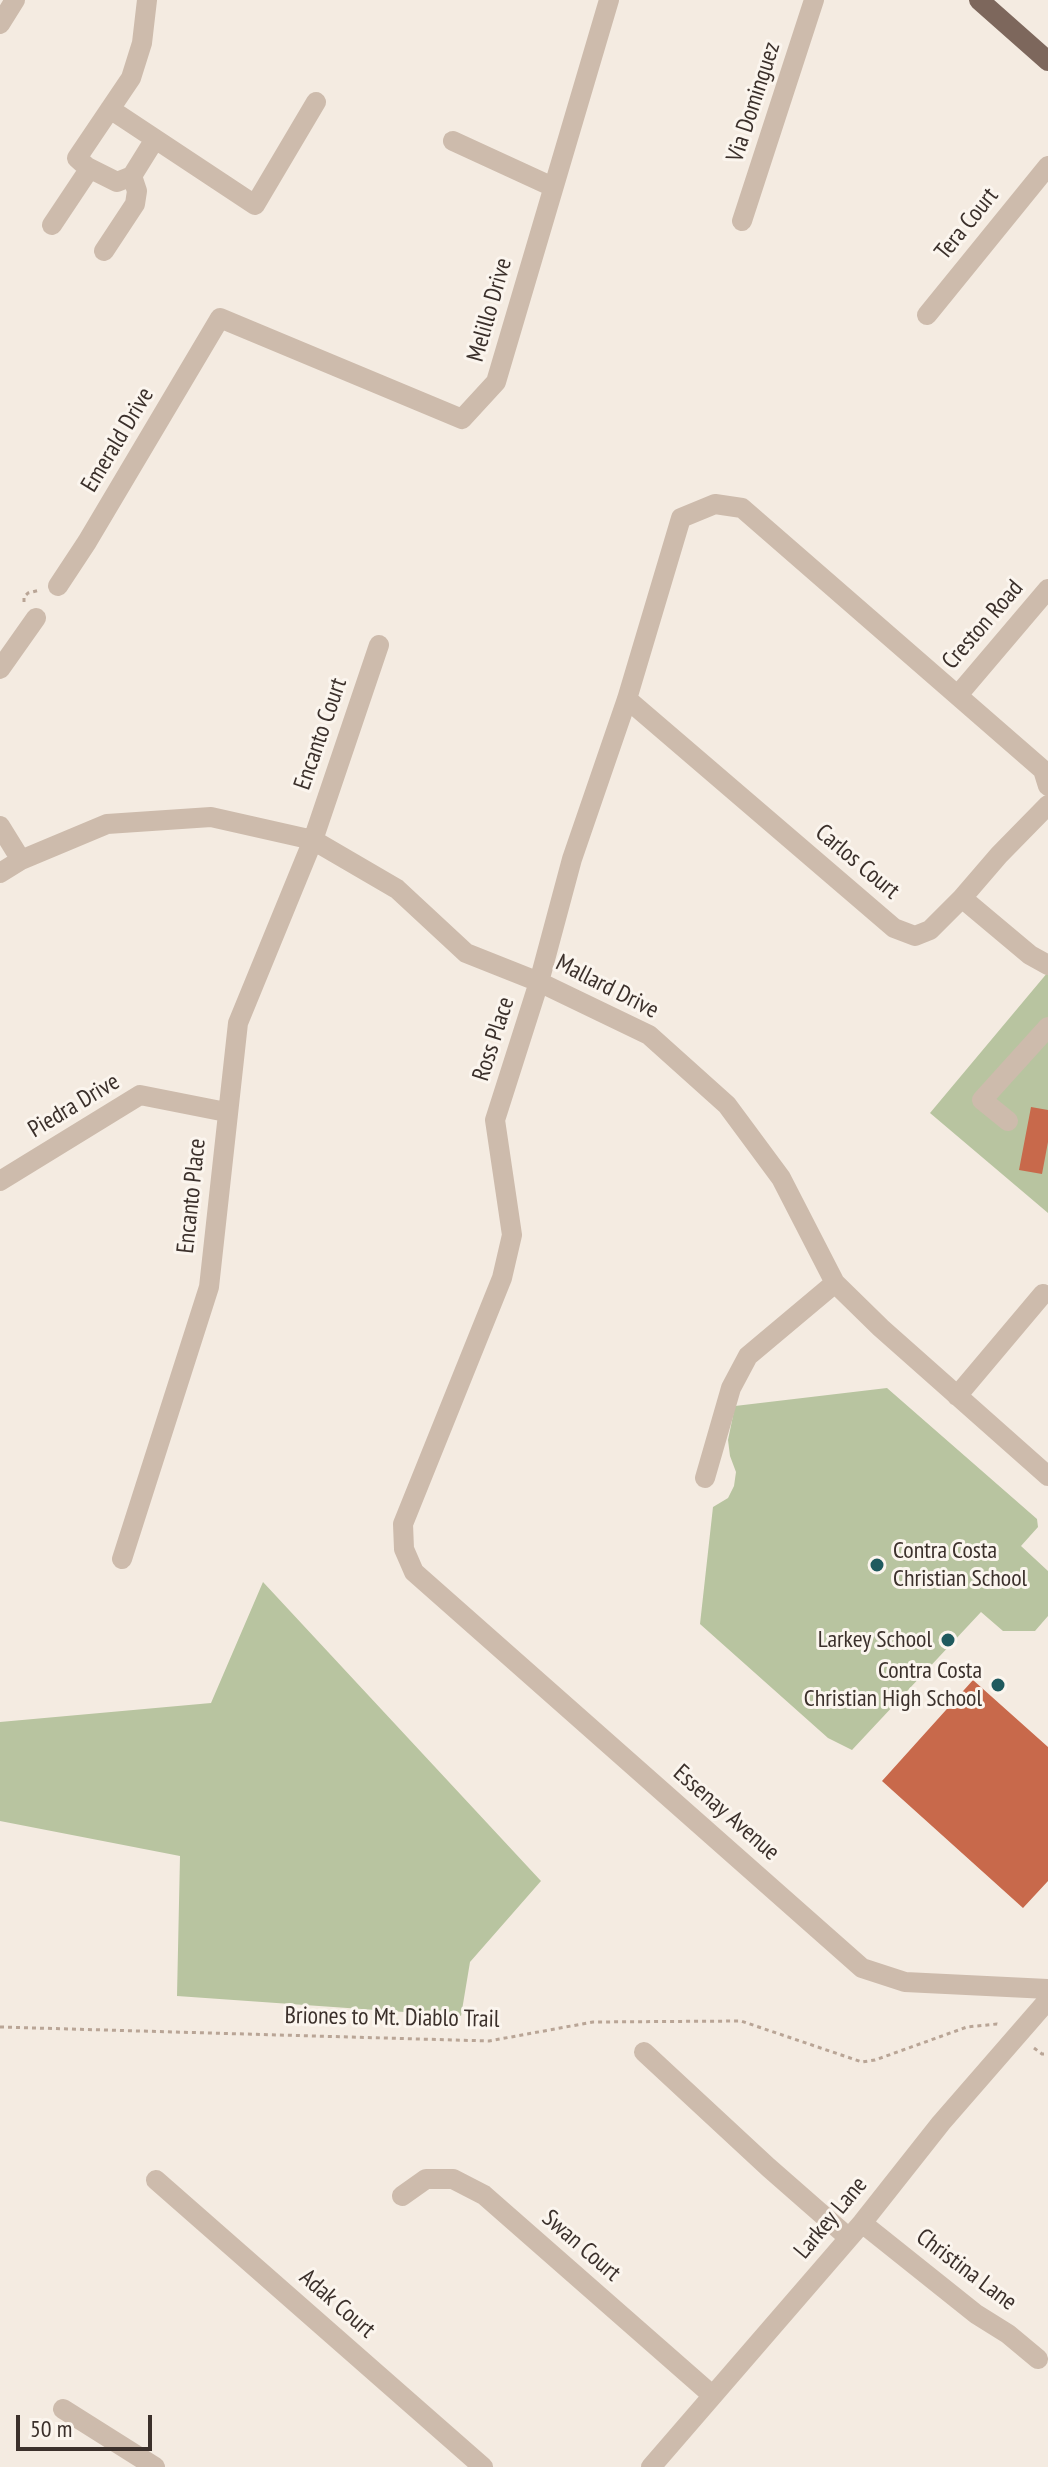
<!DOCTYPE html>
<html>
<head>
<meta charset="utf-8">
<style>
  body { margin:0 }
  #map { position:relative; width:1048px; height:2467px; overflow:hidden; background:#f4ebe1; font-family:"PT Sans Narrow",sans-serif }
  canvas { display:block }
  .scale { position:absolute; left:16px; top:2415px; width:136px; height:36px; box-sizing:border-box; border:4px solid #3b302b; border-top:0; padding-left:10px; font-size:24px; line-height:28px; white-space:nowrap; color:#3b302b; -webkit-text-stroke:6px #fbf5ee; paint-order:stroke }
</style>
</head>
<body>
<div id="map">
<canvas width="1048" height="2467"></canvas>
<div class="scale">50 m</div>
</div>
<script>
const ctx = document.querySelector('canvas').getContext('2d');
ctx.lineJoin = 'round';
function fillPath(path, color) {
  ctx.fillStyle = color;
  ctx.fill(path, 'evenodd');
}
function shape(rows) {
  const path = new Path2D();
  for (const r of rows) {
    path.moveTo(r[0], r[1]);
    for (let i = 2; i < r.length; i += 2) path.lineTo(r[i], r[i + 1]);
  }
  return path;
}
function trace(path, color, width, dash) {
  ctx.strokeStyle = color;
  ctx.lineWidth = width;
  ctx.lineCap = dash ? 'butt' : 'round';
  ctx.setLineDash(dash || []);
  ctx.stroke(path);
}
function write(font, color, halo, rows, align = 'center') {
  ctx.font = font + ' "PT Sans Narrow",sans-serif';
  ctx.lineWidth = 6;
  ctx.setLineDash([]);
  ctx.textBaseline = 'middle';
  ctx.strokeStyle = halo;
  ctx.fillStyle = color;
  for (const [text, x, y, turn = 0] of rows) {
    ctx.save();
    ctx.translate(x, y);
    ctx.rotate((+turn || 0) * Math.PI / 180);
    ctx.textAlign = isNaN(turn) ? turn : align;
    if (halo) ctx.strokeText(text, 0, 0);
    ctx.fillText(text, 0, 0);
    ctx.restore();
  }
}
const green = shape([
  [1048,972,1048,1213,930,1113],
  [887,1388,1037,1519,1038,1527,1021,1546,1048,1571,1048,1616,1035,1631,1003,1631,981,1612,852,1750,828,1738,700,1624,713,1507,728,1498,734,1486,736,1472,730,1456,728,1440,735,1406],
  [263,1582,541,1881,470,1962,461,2016,177,1996,180,1856,0,1821,0,1722,211,1703]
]);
const building = shape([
  [1031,1107,1048,1110,1048,1142,1042,1174,1019,1170],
  [973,1680,1048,1747,1048,1881,1023,1908,882,1781]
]);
const path = shape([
  [24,602,24,597,28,593,40,590],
  [0,2027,489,2041,593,2022,741,2021,862,2062,875,2060,967,2027,997,2024,1001,2025],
  [1034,2048,1042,2054,1048,2054]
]);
const minor = shape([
  [0,24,15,0],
  [110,109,255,205,316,102],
  [453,141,553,187],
  [87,167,117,182,132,176,155,139],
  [742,221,814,0],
  [52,225,86,174,87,167,77,158,131,78,142,43,147,0],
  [104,251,135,204,137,191,132,176],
  [927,315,1048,166],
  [58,586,87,542,220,318,462,419,496,382,609,0],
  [0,669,36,618],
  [958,695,1048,589],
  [627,699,894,928,915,936,930,930,962,898,999,855,1048,805],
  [1048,786,1043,770,742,508,715,504,681,518,627,699,572,859,539,982,495,1120,512,1235,502,1278,403,1524,404,1549,414,1572,862,1968,905,1982,1048,1989],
  [0,826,21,860],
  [0,873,21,860,107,824,211,817,313,840,397,889,466,953,539,982,649,1035,727,1105,781,1178,835,1283,881,1328,1048,1476],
  [962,898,1030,955,1048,965],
  [1008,1121,982,1100,1048,1027],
  [0,1181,140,1095,226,1112],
  [957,1396,1043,1294],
  [705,1478,731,1388,748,1356,835,1283],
  [122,1559,209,1287,238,1023,313,840,379,645],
  [644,2052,768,2167,849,2238],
  [156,2180,483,2467],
  [402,2196,426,2179,453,2179,484,2195,712,2395],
  [862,2223,976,2314,1008,2334,1038,2359],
  [63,2409,155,2467],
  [651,2467,862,2223,941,2123,1048,2000]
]);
const major = shape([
  [979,0,1048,61]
]);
const markers = [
  [877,1565,8,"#1f5a5e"],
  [948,1640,8,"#1f5a5e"],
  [998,1685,8,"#1f5a5e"]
];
const streetNames = [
  ["Via Dominguez",754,102,-72],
  ["Tera Court",967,224,-51],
  ["Melillo Drive",490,310,-74],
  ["Emerald Drive",118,440,-59],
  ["Creston Road",983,625,-49],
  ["Encanto Court",321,734,-71],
  ["Carlos Court",857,862,40],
  ["Mallard Drive",607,987,27],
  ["Ross Place",494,1039,-72],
  ["Piedra Drive",74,1106,-31],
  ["Encanto Place",192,1196,-84],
  ["Essenay Avenue",726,1813,41],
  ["Briones to Mt. Diablo Trail",392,2018,1],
  ["Larkey Lane",831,2218,-50],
  ["Swan Court",581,2246,41],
  ["Christina Lane",966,2270,37],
  ["Adak Court",337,2304,41]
];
const poiNames = [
  ["Contra Costa",893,1551,"left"],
  ["Christian School",893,1579,"left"],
  ["Larkey School",932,1640],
  ["Contra Costa",982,1671],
  ["Christian High School",982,1699]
];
fillPath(green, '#b8c4a0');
fillPath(building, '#c8694b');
trace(path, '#b9a596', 3, [4, 4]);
trace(minor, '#cdbbac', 20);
trace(major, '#7d675c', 20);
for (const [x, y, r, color] of markers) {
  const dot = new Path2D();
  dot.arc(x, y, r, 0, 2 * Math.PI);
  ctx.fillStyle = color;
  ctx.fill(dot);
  trace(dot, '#fbf5ee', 3);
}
write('24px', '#3b302b', '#fbf5ee', streetNames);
write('24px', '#3b302b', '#fbf5ee', poiNames, 'right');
</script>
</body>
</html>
